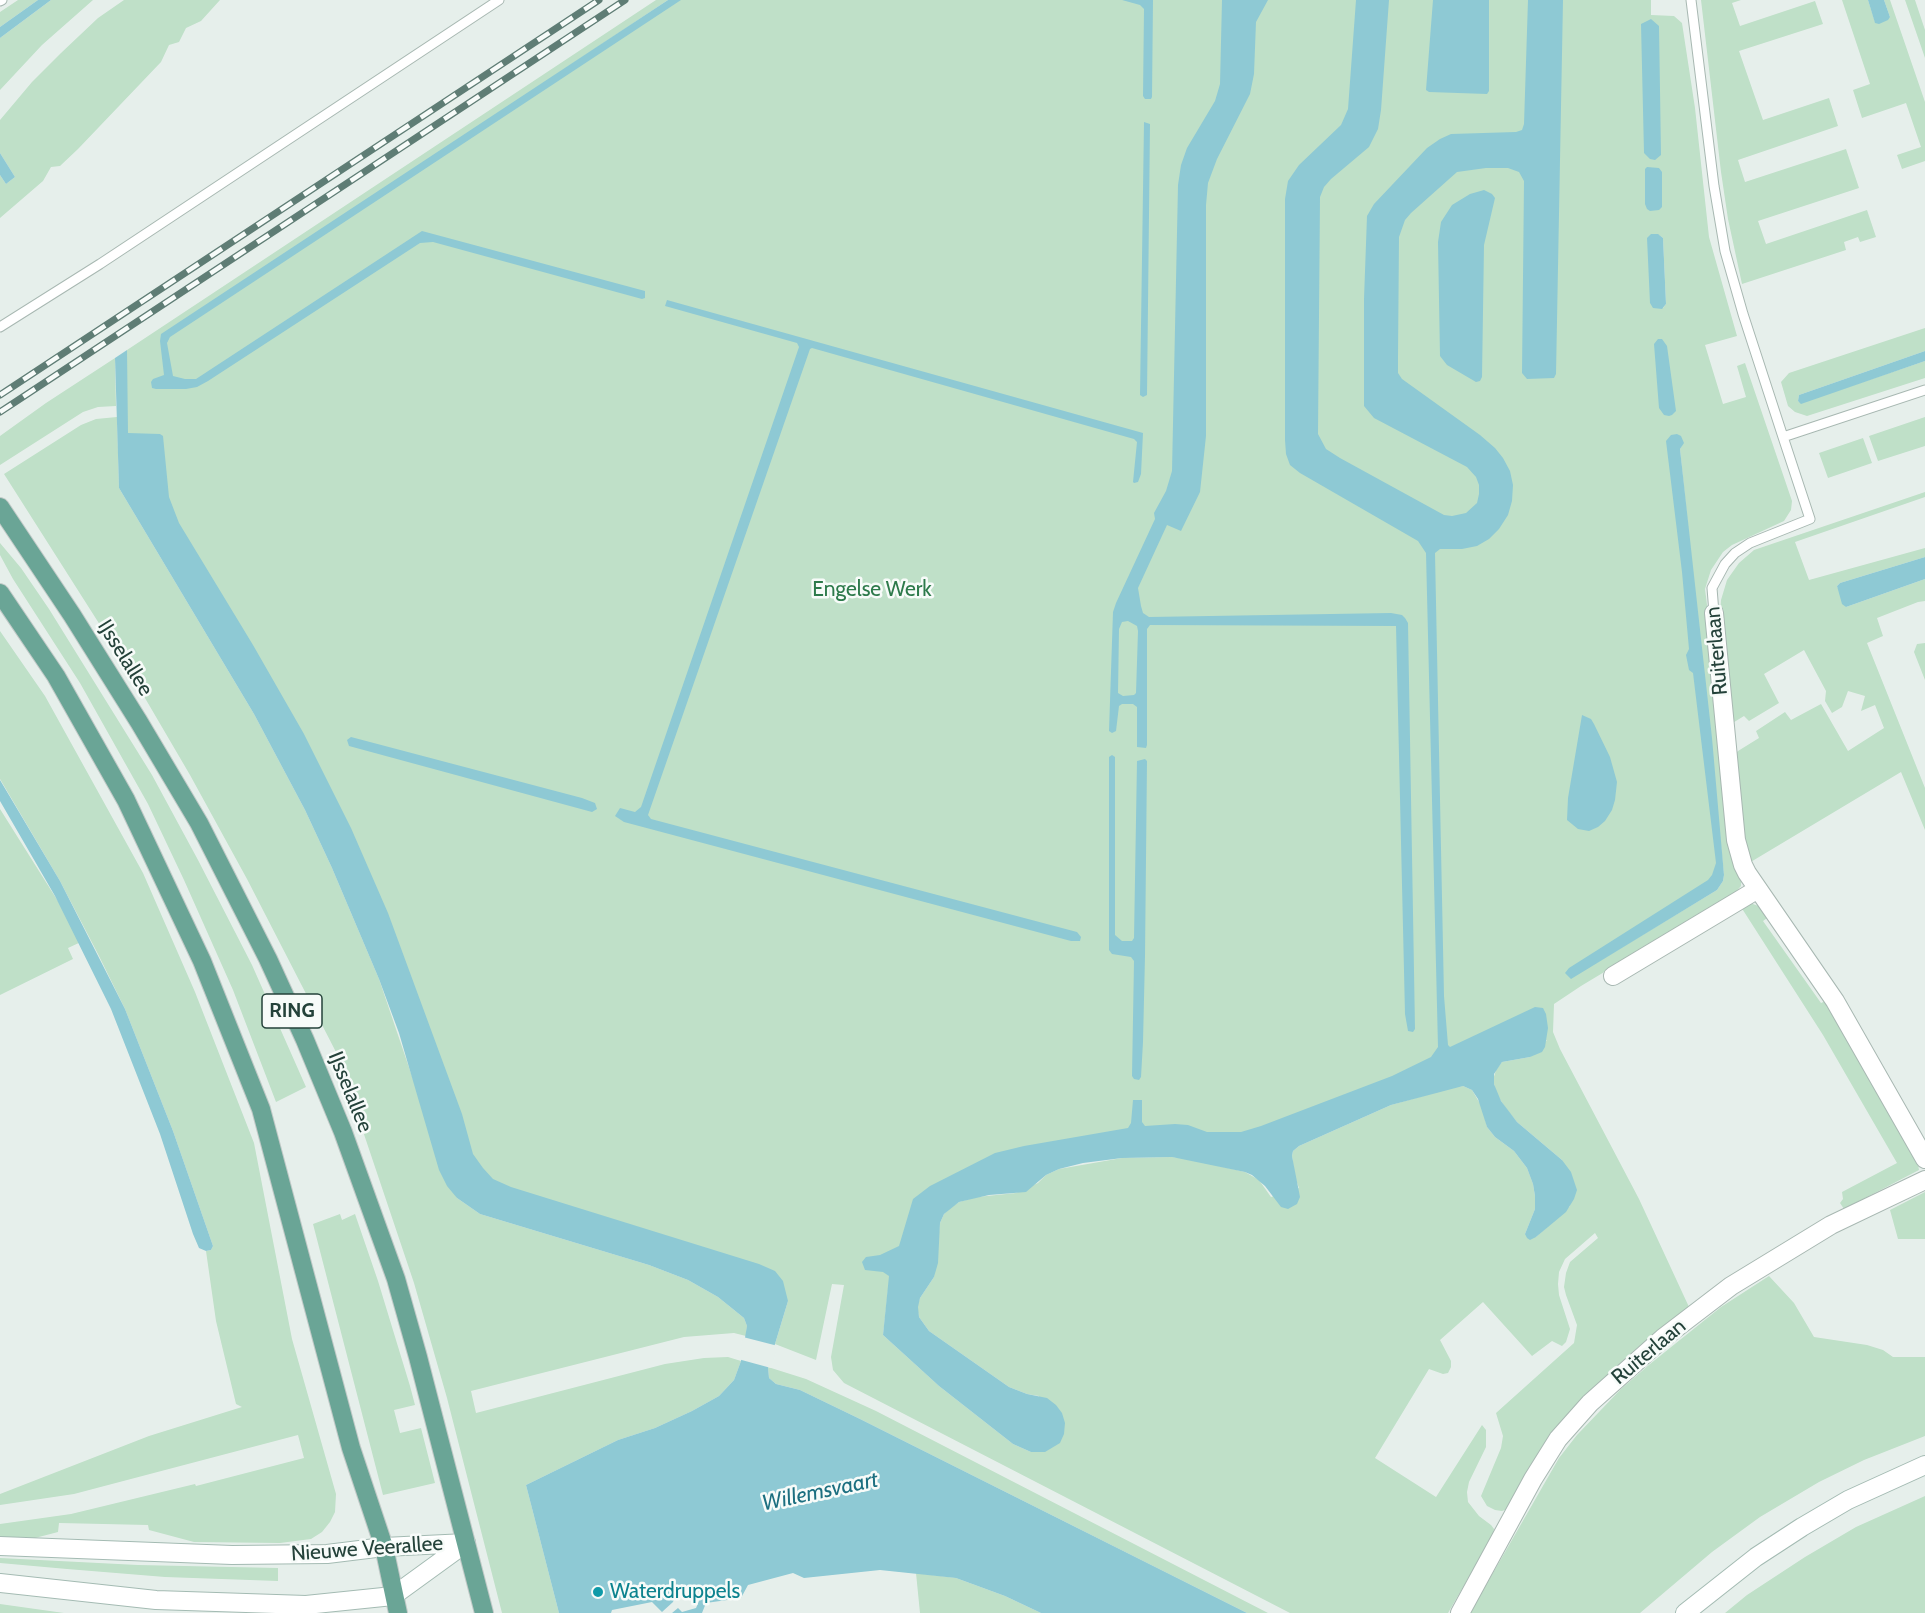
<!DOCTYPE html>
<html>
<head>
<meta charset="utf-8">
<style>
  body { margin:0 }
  canvas { display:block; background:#e6efeb }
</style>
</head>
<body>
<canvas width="1925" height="1613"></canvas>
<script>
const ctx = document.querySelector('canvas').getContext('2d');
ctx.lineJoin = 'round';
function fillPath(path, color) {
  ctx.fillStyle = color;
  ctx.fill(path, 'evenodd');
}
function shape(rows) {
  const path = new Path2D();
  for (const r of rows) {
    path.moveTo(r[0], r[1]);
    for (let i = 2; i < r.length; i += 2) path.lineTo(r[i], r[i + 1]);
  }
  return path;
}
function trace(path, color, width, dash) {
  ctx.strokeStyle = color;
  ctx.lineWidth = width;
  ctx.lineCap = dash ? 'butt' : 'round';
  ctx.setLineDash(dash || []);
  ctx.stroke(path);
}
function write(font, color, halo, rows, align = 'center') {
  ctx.font = font + ' Cabin,sans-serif';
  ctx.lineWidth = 5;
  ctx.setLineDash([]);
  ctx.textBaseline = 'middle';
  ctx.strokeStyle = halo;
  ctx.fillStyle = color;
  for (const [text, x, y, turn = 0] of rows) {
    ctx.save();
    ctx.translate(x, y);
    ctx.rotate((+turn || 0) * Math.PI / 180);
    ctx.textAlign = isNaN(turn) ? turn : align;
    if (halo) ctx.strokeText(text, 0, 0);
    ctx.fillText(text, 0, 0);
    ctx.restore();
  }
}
const green = shape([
  [18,0,38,0,0,27,0,12],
  [51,0,93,0,42,45,0,90,0,38],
  [124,0,220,0,201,21,186,28,179,42,169,45,161,62,78,149,60,166,51,167,43,181,0,218,0,175,6,184,15,177,0,153,0,120,32,82,61,53,98,18],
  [656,0,668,0,551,78,671,0,1651,0,1651,15,1674,16,1682,23,1695,108,1709,237,1737,336,1705,345,1723,404,1746,397,1737,366,1745,363,1792,501,1791,510,1784,521,1732,545,1723,552,1711,570,1705,589,1741,876,1741,886,1734,894,1581,986,1554,1004,1553,1032,1560,1049,1639,1199,1689,1307,1637,1348,1579,1402,1508,1509,1502,1511,1495,1510,1487,1506,1481,1496,1501,1448,1503,1436,1496,1413,1574,1343,1577,1325,1566,1295,1564,1287,1566,1273,1570,1262,1598,1238,1595,1233,1565,1259,1559,1272,1558,1284,1559,1295,1570,1329,1566,1342,1562,1346,1552,1341,1532,1356,1483,1302,1440,1340,1451,1361,1451,1367,1448,1373,1443,1374,1429,1369,1375,1458,1436,1497,1482,1425,1486,1430,1486,1447,1469,1482,1467,1492,1468,1502,1479,1516,1491,1525,1494,1529,1493,1535,1448,1613,1290,1613,844,1383,833,1370,831,1357,844,1285,832,1284,816,1360,775,1344,788,1301,481,1194,366,897,125,445,127,350],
  [1659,235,1663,238,1666,304,1663,308],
  [1677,434,1682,445,1680,449,1724,875,1723,881,1717,890,1571,978,1707,890,1718,870],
  [1547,1040,1530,1057,1502,1062,1496,1070,1493,1080,1497,1095,1507,1110,1517,1122,1562,1160,1570,1206,1536,1237,1525,1234,1535,1209,1535,1196,1533,1184,1527,1168,1514,1151,1495,1137,1487,1127,1482,1107,1472,1090,1463,1086,1455,1087,1391,1105,1299,1146,1293,1151,1292,1156,1295,1177,1299,1188,1271,1197,1259,1180,1245,1172,1189,1159,1172,1157,1122,1158,1059,1169,1046,1175,1038,1183,1016,1193,977,1197,959,1202,950,1208,944,1214,940,1223,934,1277,920,1298,917,1307,919,1317,929,1331,1009,1387,1027,1394,1039,1396,1045,1452,1031,1452,1013,1444,939,1386,883,1335,888,1290,950,1189,1165,1142,1263,1146],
  [1701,0,1741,0,1732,3,1740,26,1815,1,1823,24,1739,51,1763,120,1829,98,1838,126,1738,160,1745,182,1846,149,1859,188,1758,221,1766,244,1867,210,1876,237,1860,242,1858,237,1844,242,1846,250,1742,284,1728,219,1721,172],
  [1842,0,1868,0,1875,22,1890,17,1884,0,1890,0,1925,102,1925,161,1902,169,1897,155,1921,147,1906,103,1862,118,1853,90,1870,84],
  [1905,0,1915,0,1925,30,1925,58],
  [1925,328,1925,351,1799,395,1798,401,1801,403,1925,361,1925,378,1807,416,1795,412,1788,406,1781,382,1789,373],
  [115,358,116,406,98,407,83,412,0,465,0,436,46,403],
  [117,417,119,488,254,714,305,810,332,868,379,979,417,1091,457,1198,480,1214,649,1265,688,1280,718,1297,744,1318,747,1326,746,1336,734,1333,684,1337,471,1391,476,1413,665,1364,704,1358,728,1357,741,1361,734,1380,719,1396,692,1411,655,1428,618,1440,526,1485,559,1613,502,1613,447,1398,414,1283,337,1054,247,879,190,775,128,669,4,474,81,425,96,419],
  [1925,417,1925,446,1878,461,1869,436],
  [1863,438,1872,463,1828,478,1819,453],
  [1925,492,1925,497,1795,542,1809,580,1925,548,1925,557,1840,583,1837,586,1846,607,1925,579,1925,601,1918,602,1877,618,1883,636,1867,643,1925,788,1925,830,1901,772,1749,863,1746,852,1733,757,1738,751,1759,738,1756,731,1785,712,1791,720,1821,704,1848,751,1884,728,1875,705,1861,711,1865,696,1848,691,1842,707,1832,713,1825,701,1826,691,1804,650,1764,674,1779,703,1749,721,1744,716,1731,724,1720,617,1721,600,1727,580,1739,563,1754,550],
  [0,543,21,568,49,609,152,775,198,860,252,965,306,1087,276,1102,233,990,184,880,148,804,80,683,13,579,0,555],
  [0,631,45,696,143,873,195,992,254,1143,292,1339,336,1494,335,1512,330,1522,322,1532,311,1539,280,1543,194,1542,149,1530,148,1525,59,1523,58,1532,35,1538,0,1537,0,1524,71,1514,195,1484,196,1486,304,1458,298,1435,74,1494,0,1505,0,1494,149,1436,242,1407,236,1404,216,1321,206,1251,211,1250,213,1246,173,1131,125,1009,99,956,60,881,0,779],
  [1925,643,1925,680,1914,652,1917,644],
  [0,809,83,941,68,948,73,959,0,995],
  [1750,903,1764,908,1770,916,1763,921,1821,1003,1828,1000,1917,1159,1919,1170,1844,1209,1840,1203,1843,1199,1842,1192,1897,1163,1823,1035,1741,907],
  [1925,1192,1925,1239,1898,1239,1890,1210],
  [340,1214,342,1220,355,1214,378,1281,410,1386,415,1405,394,1410,400,1433,421,1428,435,1483,383,1495,313,1224],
  [1769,1276,1794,1303,1814,1337,1867,1345,1883,1350,1893,1357,1925,1357,1925,1436,1864,1460,1819,1482,1760,1517,1712,1552,1640,1613,1470,1613,1559,1458,1577,1435,1621,1389,1650,1364,1721,1307],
  [768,1367,806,1379,876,1411,1268,1613,1247,1613,860,1419,800,1390,776,1384,769,1378],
  [1925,1496,1925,1613,1725,1613,1747,1595,1805,1557,1856,1527],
  [0,1558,138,1565,278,1568,278,1581,165,1577,67,1569,0,1563],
  [916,1573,956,1578,1005,1596,1041,1613,920,1613],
  [0,1604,64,1613,0,1613]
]);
const water = shape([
  [38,0,51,0,0,38,0,27],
  [668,0,681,0,170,337,167,343,173,376,185,379,196,379,422,231,645,291,645,298,642,299,433,242,420,243,208,381,197,387,186,389,156,389,152,388,151,382,153,379,164,375,160,341,161,334],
  [1122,0,1153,0,1152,97,1151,99,1145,99,1143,96,1144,9,1140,5],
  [1222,0,1268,0,1256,22,1254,74,1250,94,1217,159,1208,183,1206,205,1206,436,1200,492,1181,531,1167,525,1138,588,1141,606,1143,613,1149,617,1391,613,1402,615,1405,618,1408,623,1415,1029,1413,1032,1408,1031,1405,1014,1396,626,1150,625,1147,629,1147,745,1146,748,1137,747,1137,707,1133,704,1122,704,1119,706,1116,731,1112,733,1109,731,1113,612,1116,603,1155,519,1154,513,1166,491,1172,471,1178,185,1181,165,1187,148,1215,101,1220,84],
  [1128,621,1137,626,1138,631,1136,693,1134,695,1123,696,1118,693,1119,629,1122,622],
  [1356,0,1389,0,1381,110,1378,129,1369,147,1331,179,1324,187,1320,197,1318,434,1326,449,1340,458,1444,515,1452,516,1466,513,1477,503,1479,494,1479,485,1476,477,1467,467,1374,418,1364,406,1364,299,1367,216,1374,204,1427,148,1440,139,1451,134,1516,132,1522,130,1524,124,1528,0,1563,0,1556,374,1554,378,1527,379,1522,373,1524,181,1519,172,1508,168,1486,168,1457,172,1411,213,1405,220,1399,237,1398,357,1398,373,1402,379,1480,435,1495,448,1503,458,1510,471,1513,485,1512,501,1508,515,1499,529,1489,539,1477,546,1462,549,1440,549,1435,553,1444,996,1448,1045,1450,1047,1535,1007,1543,1008,1546,1014,1548,1028,1545,1047,1542,1052,1530,1057,1502,1062,1494,1074,1494,1084,1501,1101,1517,1122,1562,1160,1571,1172,1577,1190,1574,1199,1566,1212,1536,1237,1530,1240,1527,1238,1525,1234,1535,1209,1535,1196,1533,1184,1527,1168,1514,1151,1495,1137,1487,1127,1478,1099,1472,1090,1463,1086,1391,1105,1299,1146,1293,1151,1292,1156,1300,1197,1297,1204,1288,1209,1281,1207,1265,1186,1252,1175,1245,1172,1172,1157,1122,1158,1083,1163,1059,1169,1046,1175,1026,1192,989,1195,959,1202,944,1214,940,1223,938,1263,934,1277,920,1298,918,1307,919,1317,929,1331,1009,1387,1027,1394,1047,1398,1056,1405,1062,1413,1065,1423,1064,1434,1060,1443,1045,1452,1031,1452,1013,1444,939,1386,883,1335,889,1276,883,1272,865,1270,862,1262,866,1257,880,1255,899,1246,913,1199,930,1186,995,1153,1024,1146,1128,1128,1131,1123,1133,1100,1142,1100,1142,1122,1145,1126,1175,1124,1188,1125,1207,1132,1241,1132,1261,1126,1392,1076,1431,1057,1438,1047,1426,553,1418,541,1300,473,1290,465,1286,454,1285,440,1285,199,1288,181,1299,165,1341,125,1348,109],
  [1433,0,1489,0,1489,91,1487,94,1429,92,1426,90],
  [1868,0,1884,0,1890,17,1888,20,1879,24,1875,23],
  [1651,19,1659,26,1661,155,1655,160,1650,159,1644,153,1641,24],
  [1144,122,1150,124,1147,395,1143,397,1140,395],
  [0,153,15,177,6,184,0,175],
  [1647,167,1659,168,1662,172,1662,207,1659,210,1650,211,1647,209,1645,204,1645,169],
  [1484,190,1492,194,1495,198,1484,245,1482,377,1480,381,1476,382,1447,365,1440,356,1438,242,1441,222,1452,205,1470,194],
  [1651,234,1658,234,1663,238,1666,304,1662,309,1653,308,1650,303,1647,238],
  [667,300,1143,433,1141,474,1138,482,1134,483,1133,482,1137,442,1134,439,812,348,810,349,648,815,651,819,1077,932,1081,937,1080,941,1071,941,624,822,615,816,620,808,635,812,641,807,799,347,797,343,665,306],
  [1658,339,1662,339,1667,346,1676,411,1672,415,1669,416,1664,415,1659,408,1654,344],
  [127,350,128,433,160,434,163,436,169,497,179,523,253,645,304,734,351,828,388,913,462,1114,473,1154,483,1168,493,1179,511,1187,759,1264,775,1271,783,1281,788,1301,768,1367,769,1378,776,1384,800,1390,860,1419,1247,1613,1041,1613,1005,1596,956,1578,880,1570,804,1578,793,1573,748,1585,741,1598,706,1603,702,1613,672,1613,678,1608,682,1612,696,1608,702,1594,691,1585,678,1588,673,1602,662,1612,652,1602,612,1610,611,1613,559,1613,526,1485,618,1440,655,1428,692,1411,719,1396,734,1380,741,1361,747,1326,744,1318,718,1297,688,1280,649,1265,480,1214,457,1198,447,1186,439,1170,399,1033,379,979,332,868,305,810,254,714,119,488,115,358],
  [1925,351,1925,361,1801,404,1798,401,1799,395],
  [1677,434,1681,436,1684,443,1680,449,1712,738,1724,875,1723,881,1717,890,1571,979,1565,973,1569,968,1708,880,1712,875,1716,863,1693,673,1689,670,1686,655,1689,649,1682,572,1666,441,1671,435],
  [1925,557,1925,579,1846,607,1842,604,1837,586,1840,583],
  [1582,715,1591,719,1594,724,1610,757,1617,782,1615,800,1612,810,1605,821,1598,827,1589,831,1578,829,1567,820,1568,798],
  [351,737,582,798,595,803,597,809,592,812,349,746,347,740],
  [1112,755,1115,757,1115,935,1122,941,1132,941,1134,938,1137,761,1145,759,1147,761,1145,956,1143,1042,1141,1077,1139,1080,1134,1079,1132,1076,1134,961,1131,957,1112,954,1109,950,1109,757],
  [0,780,60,881,125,1009,173,1131,213,1246,211,1250,206,1251,199,1248,193,1234,160,1134,111,1009,55,896,0,801]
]);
const pier = shape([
  [743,1337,778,1346,771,1368,738,1359]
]);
const service = shape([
  [1691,0,1714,186,1725,251,1743,314,1783,437],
  [0,1,2,0],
  [0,327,100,264,499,0],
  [1714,613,1712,588,1725,564,1735,553,1750,543,1810,519,1783,437,1925,390]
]);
const minor = shape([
  [1714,613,1736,840,1743,865,1747,873,1835,1001,1925,1159],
  [1613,976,1758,889],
  [1460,1613,1533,1479,1558,1439,1590,1403,1663,1338,1731,1286,1831,1225,1925,1180]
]);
const secondary = shape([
  [0,1546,232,1555,327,1554,384,1547,466,1543],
  [0,1583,156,1600,306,1605,393,1596,466,1543],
  [1685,1613,1756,1557,1802,1527,1848,1500,1925,1465]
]);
const primary = shape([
  [0,507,72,615,139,722,199,823,268,959,305,1040,343,1132,396,1279,418,1357,484,1613],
  [0,593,56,676,126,800,202,961,261,1109,351,1448,384,1547,398,1613]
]);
const rail = shape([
  [0,395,599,0],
  [0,412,625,0]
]);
const markers = [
  [598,1592,6,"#0f9aa8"]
];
const shields = [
  [292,1011,60]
];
const shieldNames = [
  ["RING",292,1011]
];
const parkNames = [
  ["Engelse Werk",872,590]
];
const streetNames = [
  ["Ruiterlaan",1717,651,-95],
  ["IJsselallee",125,658,58],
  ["IJsselallee",350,1092,68],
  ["Ruiterlaan",1649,1352,-40],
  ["Nieuwe Veerallee",367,1549,-4]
];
const cultureNames = [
  ["Waterdruppels",610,1592]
];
const waterNames = [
  ["Willemsvaart",820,1492,-12]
];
fillPath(green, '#bfe0c8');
fillPath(water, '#8ec9d4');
fillPath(pier, '#e6efeb');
trace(service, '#a8b8b2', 11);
trace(minor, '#a8b8b2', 20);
trace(secondary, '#a4bbb3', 20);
trace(primary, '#c2cac8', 20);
trace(service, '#fff', 9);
trace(minor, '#fff', 18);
trace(secondary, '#fff', 18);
trace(primary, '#6aa596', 18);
trace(rail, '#5f7d75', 7);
trace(rail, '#f7fbf9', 4.5, [14]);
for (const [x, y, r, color] of markers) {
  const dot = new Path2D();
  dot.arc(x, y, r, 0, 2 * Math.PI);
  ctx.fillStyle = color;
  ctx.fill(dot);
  trace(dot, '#f7fbf9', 2);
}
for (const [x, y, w] of shields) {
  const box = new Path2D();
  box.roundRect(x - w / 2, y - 17, w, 34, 4.5);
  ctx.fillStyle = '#f7fbf9';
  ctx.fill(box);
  trace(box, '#24423a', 1.5);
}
write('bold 20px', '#24423a', null, shieldNames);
write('21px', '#2d7a4b', '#f7fbf9', parkNames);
write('21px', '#24423a', '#f7fbf9', streetNames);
write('21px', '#0d838f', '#f7fbf9', cultureNames, 'left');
write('italic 22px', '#1c6f80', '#f7fbf9', waterNames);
</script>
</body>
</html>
